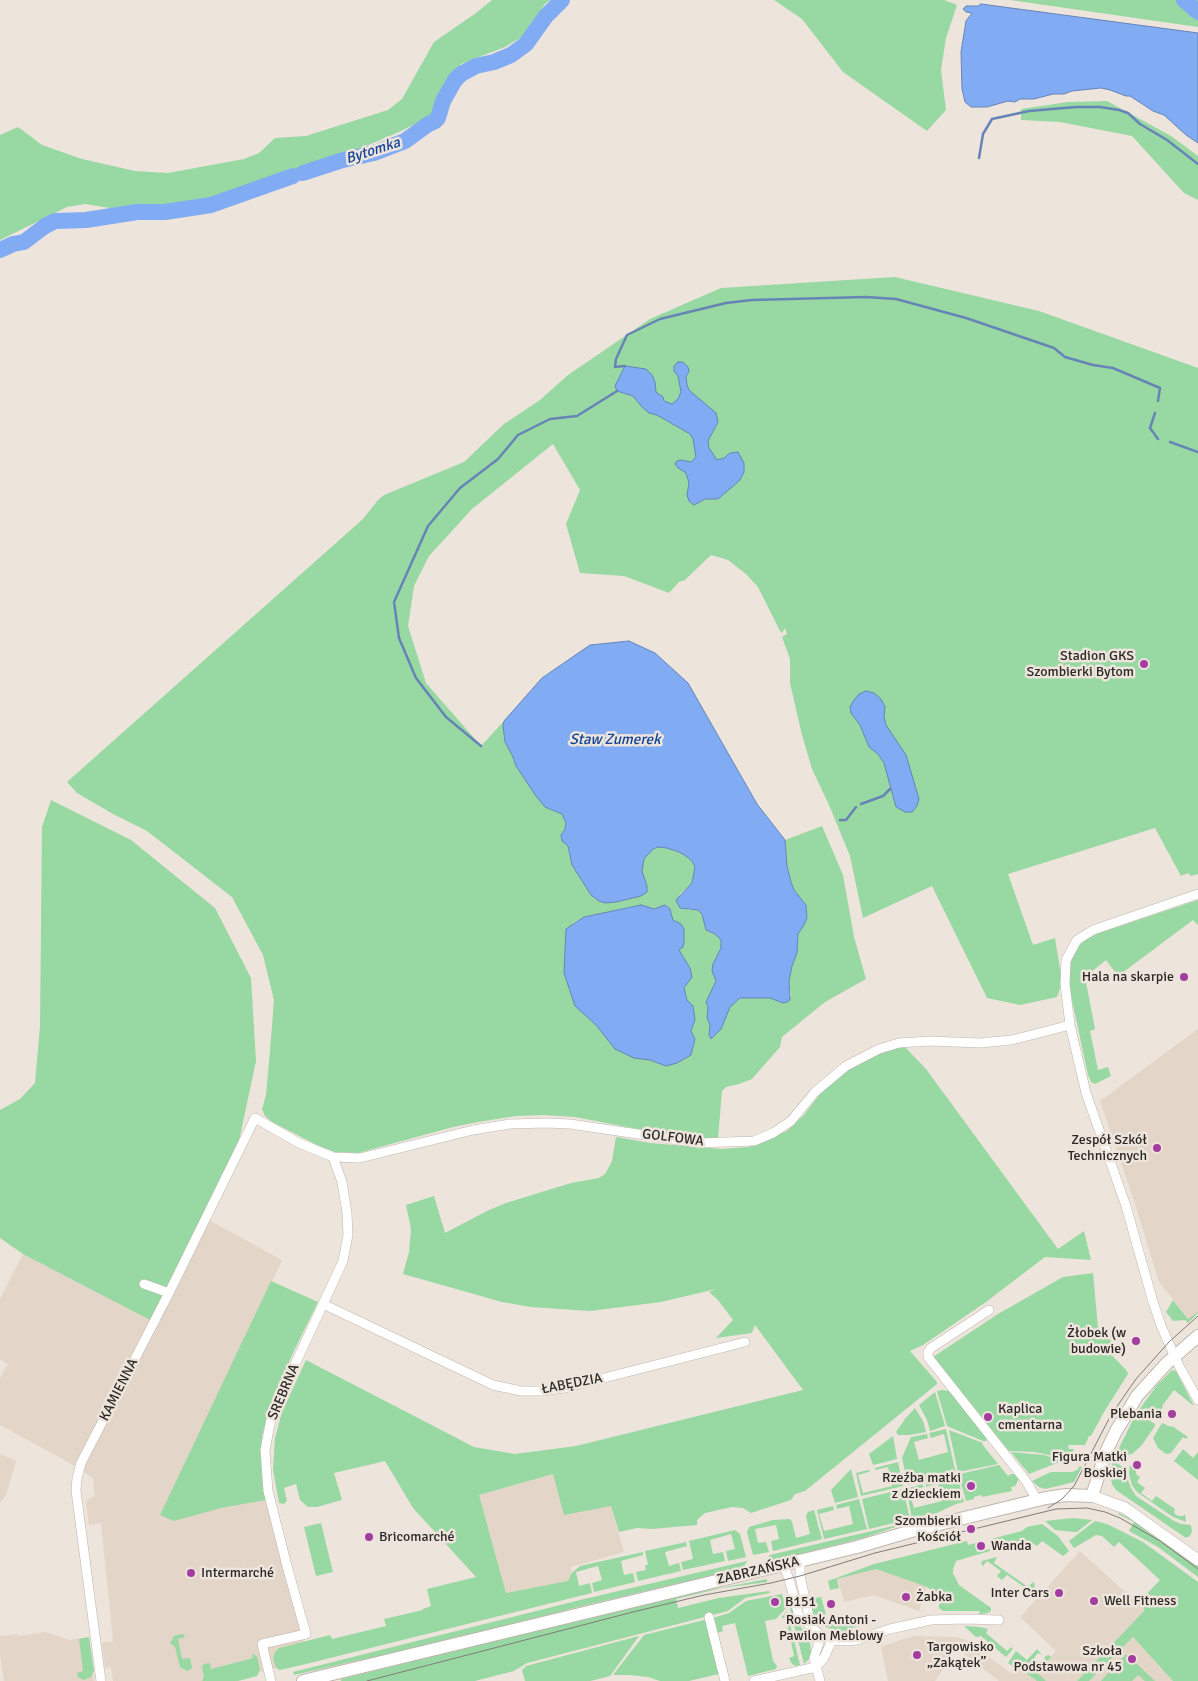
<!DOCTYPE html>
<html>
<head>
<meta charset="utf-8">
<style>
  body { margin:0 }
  canvas { display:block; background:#ede4dc }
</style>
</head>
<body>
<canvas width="1198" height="1681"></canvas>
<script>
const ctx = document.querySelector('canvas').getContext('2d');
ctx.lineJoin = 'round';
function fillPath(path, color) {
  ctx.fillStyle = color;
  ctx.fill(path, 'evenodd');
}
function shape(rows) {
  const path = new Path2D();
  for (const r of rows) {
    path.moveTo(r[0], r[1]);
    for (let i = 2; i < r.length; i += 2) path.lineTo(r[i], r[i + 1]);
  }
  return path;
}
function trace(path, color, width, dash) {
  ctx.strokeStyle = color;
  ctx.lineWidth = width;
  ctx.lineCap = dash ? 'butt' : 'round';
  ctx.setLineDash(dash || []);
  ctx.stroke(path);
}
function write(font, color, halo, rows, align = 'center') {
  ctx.font = font + ' Signika,sans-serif';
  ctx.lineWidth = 5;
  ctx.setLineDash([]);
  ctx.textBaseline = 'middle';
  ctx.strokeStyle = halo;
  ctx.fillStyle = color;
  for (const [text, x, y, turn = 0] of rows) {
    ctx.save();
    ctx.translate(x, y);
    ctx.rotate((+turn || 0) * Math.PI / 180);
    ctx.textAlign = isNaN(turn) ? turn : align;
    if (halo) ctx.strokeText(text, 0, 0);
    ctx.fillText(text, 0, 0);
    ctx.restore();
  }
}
const built = shape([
  [1198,1029,1198,1312,1189,1319,1159,1282,1135,1204,1100,1101],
  [207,1219,282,1260,160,1515,221,1508,266,1500,304,1642,279,1648,275,1652,273,1658,276,1668,259,1672,260,1670,252,1654,253,1658,211,1669,210,1663,202,1667,204,1676,202,1681,113,1681,111,1667,105,1668,102,1643,113,1641,101,1523,89,1525,86,1501,95,1496,93,1478,75,1466,0,1425,0,1378,8,1364,0,1359,0,1299,23,1254,156,1323],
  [0,1454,16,1461,6,1495,0,1503],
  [553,1474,611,1506,624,1552,571,1567,572,1573,569,1581,506,1593,479,1495],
  [1080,1551,1145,1610,1077,1681,1046,1681,1036,1673,1056,1651,1020,1617],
  [876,1569,927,1587,919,1611,874,1595,844,1602,838,1579],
  [46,1632,69,1640,89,1637,94,1681,4,1681,0,1655,0,1636,17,1634,18,1636],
  [915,1636,955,1637,965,1639,1012,1674,1019,1666,1037,1681,999,1681,957,1648,935,1681,888,1681,881,1647,906,1638],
  [1133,1637,1173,1681,1089,1681]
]);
const green = shape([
  [492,0,550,0,544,5,525,35,505,47,461,64,438,95,431,116,401,131,357,150,306,166,210,200,116,209,85,204,67,207,0,240,0,135,18,127,42,145,82,159,135,171,168,173,244,159,259,153,275,138,306,136,388,110,402,99,434,42,476,13],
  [774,0,944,0,957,5,946,38,941,70,946,110,927,131,843,72,802,19],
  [1010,0,1198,0,1198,27],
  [1107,101,1171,136,1198,156,1198,200,1184,193,1132,136,1060,122,1021,120,1021,109,1068,102],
  [895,277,1039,311,1198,368,1198,874,1191,876,1188,873,1181,876,1155,828,1008,874,1033,945,1055,938,1062,982,1057,997,1020,1005,987,998,932,886,863,918,850,856,829,805,812,769,802,735,790,683,790,659,782,637,787,634,785,628,782,633,780,631,758,587,746,574,728,560,711,555,685,580,679,582,669,593,624,576,580,573,566,524,580,490,553,444,472,509,429,556,414,586,408,626,426,683,481,746,504,721,503,726,505,742,513,757,516,766,545,807,562,814,566,823,565,829,561,835,568,846,572,865,592,895,616,902,641,896,647,886,641,871,644,859,652,850,657,847,667,848,679,852,686,856,692,861,695,867,692,883,679,895,688,910,698,910,702,914,706,930,715,934,721,940,721,948,718,956,716,980,706,1002,708,1007,707,1018,710,1025,709,1034,730,1007,740,998,770,998,783,1003,791,996,789,981,792,966,797,953,798,934,801,930,807,912,806,905,794,890,791,882,787,866,785,840,822,826,843,875,854,937,866,979,825,1002,782,1037,780,1047,752,1079,739,1084,726,1087,722,1091,718,1139,684,1138,575,1117,543,1115,516,1116,478,1122,453,1127,358,1153,335,1152,321,1147,272,1122,265,1116,262,1109,266,1095,270,1051,274,1000,263,955,232,897,147,831,113,814,77,793,67,782,363,519,378,500,384,495,464,462,504,424,540,400,568,375,650,319,721,288],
  [641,905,654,909,658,907,671,916,673,920,684,929,684,942,679,950,690,968,692,977,684,988,687,1000,693,1006,695,1020,691,1031,695,1039,691,1055,666,1066,650,1060,596,1025,575,1006,573,923,584,917],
  [51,800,131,840,215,908,251,978,256,1061,239,1141,150,1320,23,1254,0,1238,0,1110,20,1099,35,1083,40,1026,42,827],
  [1198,900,1198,925,1193,920,1118,976,1106,960,1085,977,1095,1029,1090,1031,1098,1070,1108,1067,1111,1076,1095,1084,1091,1082,1088,1075,1069,986,1071,962,1077,947,1087,939,1099,933],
  [904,1046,926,1069,1058,1249,1084,1231,1091,1260,1045,1257,986,1302,923,1345,910,1351,937,1382,937,1384,805,1491,795,1494,791,1500,751,1513,743,1508,732,1507,705,1513,697,1520,697,1525,652,1529,637,1528,619,1532,611,1506,564,1515,553,1474,479,1495,506,1593,568,1581,572,1573,580,1566,643,1552,643,1555,621,1561,624,1575,633,1573,635,1582,594,1592,592,1583,602,1580,598,1566,576,1572,579,1586,590,1583,592,1593,310,1663,280,1670,276,1668,273,1658,275,1652,279,1648,330,1635,332,1639,386,1626,384,1619,423,1610,423,1609,431,1606,427,1589,476,1577,413,1508,385,1461,334,1473,342,1500,317,1507,308,1507,300,1500,296,1484,284,1488,287,1501,284,1504,279,1503,273,1470,275,1438,282,1412,306,1360,474,1447,515,1454,576,1446,803,1390,755,1325,752,1333,716,1338,733,1320,718,1300,709,1292,716,1289,661,1302,590,1311,531,1307,502,1302,403,1274,409,1252,411,1229,406,1205,434,1196,445,1233,487,1211,506,1203,571,1183,599,1178,605,1174,612,1161,616,1137,650,1143,721,1149,748,1147,765,1141,787,1131,804,1115,820,1094,841,1073,869,1057],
  [1093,1273,1098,1327,1113,1343,1107,1350,1127,1371,1128,1374,1104,1412,1091,1436,1089,1436,1085,1445,1068,1445,1069,1449,1074,1449,1074,1450,1067,1457,1062,1458,1035,1452,1009,1451,933,1357,998,1314,1063,1277],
  [271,1281,318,1302,292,1355,268,1413,262,1436,261,1455,262,1479,266,1500,221,1508,174,1521,160,1515],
  [1173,1300,1188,1319,1198,1312,1198,1313,1188,1323,1185,1320,1173,1321,1166,1312],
  [1172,1370,1176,1371,1194,1406,1174,1390,1162,1406,1163,1407,1154,1420,1139,1410,1157,1385],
  [942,1390,950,1391,987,1437,986,1441,983,1441,947,1426,937,1391],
  [935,1392,945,1426,930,1431,927,1420,919,1405],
  [915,1408,923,1421,926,1432,909,1435,898,1435,896,1432,905,1419],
  [1137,1412,1155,1424,1155,1426,1142,1445,1132,1454,1127,1455,1117,1452],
  [1162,1423,1171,1427,1172,1426,1188,1437,1186,1439,1183,1437,1171,1453,1166,1454,1158,1448,1153,1438],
  [946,1429,956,1474,908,1485,902,1458,910,1439,911,1437,927,1434,928,1438,914,1442,919,1460,948,1452,944,1434,931,1438,929,1433],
  [949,1430,983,1443,982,1444,998,1464,958,1472],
  [893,1436,897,1459,873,1465,869,1454],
  [1183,1449,1193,1458,1198,1452,1198,1480,1174,1461],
  [1011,1452,1044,1455,1061,1460,1062,1461,1029,1474],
  [1113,1461,1123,1467,1131,1488,1136,1496,1174,1521,1181,1524,1191,1525,1192,1532,1189,1537,1187,1537,1186,1538,1116,1490,1112,1484,1110,1474],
  [898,1462,903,1486,861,1496,856,1473,868,1470,871,1471,858,1475,863,1493,892,1486,888,1467,875,1470,875,1468],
  [999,1465,1008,1476,1011,1474,1015,1474,1019,1479,1015,1486,1011,1487,1012,1491,982,1497,981,1495,974,1497,974,1499,966,1501,959,1476,960,1474],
  [1130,1465,1136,1470,1136,1474,1140,1477,1137,1482,1145,1488,1141,1493,1152,1501,1156,1496,1175,1509,1174,1513,1178,1516,1183,1516,1185,1514,1186,1522,1173,1517,1137,1492,1132,1485,1129,1474],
  [1080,1466,1082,1467,1074,1482,1045,1489,1039,1487,1032,1481,1051,1472,1072,1472,1077,1470],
  [851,1469,858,1497,835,1503,831,1490],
  [957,1475,964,1502,956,1504,937,1513,912,1518,906,1489,922,1484,924,1487,909,1491,914,1508,942,1501,938,1483,926,1487,926,1483],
  [903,1489,910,1519,869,1529,862,1499],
  [859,1499,867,1529,824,1539,817,1510,833,1506,834,1510,819,1514,824,1531,853,1524,849,1506,837,1509,836,1505],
  [814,1510,822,1539,773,1551,771,1541,779,1539,776,1525,755,1529,758,1543,766,1542,769,1552,753,1555,747,1532,749,1527,773,1520,790,1519,792,1522,796,1538,810,1534,806,1516,808,1512],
  [1119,1513,1135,1521,1169,1544,1198,1566,1198,1577,1158,1547,1129,1531,1134,1522,1118,1514],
  [1073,1518,1092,1520,1077,1532,1074,1532,1055,1530,1045,1521],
  [1095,1521,1107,1524,1143,1542,1198,1582,1198,1681,1173,1681,1133,1637,1089,1681,1077,1681,1145,1610,1138,1603,1160,1580,1119,1542,1114,1547,1102,1536,1096,1535,1074,1548,1069,1541],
  [910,1522,863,1538,769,1562,768,1557,770,1555],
  [321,1523,333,1572,316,1576,304,1527],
  [1042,1524,1058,1536,1069,1551,1063,1556,1042,1541,1037,1546,1030,1542,1026,1542,993,1550,991,1539,1022,1531,1027,1527],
  [735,1530,740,1534,746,1557,728,1561,726,1551,735,1549,731,1534,710,1540,713,1554,723,1552,725,1561,683,1570,681,1562,693,1559,689,1541],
  [967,1541,968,1545,975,1543,977,1552,990,1549,990,1551,956,1561,953,1569,953,1573,959,1585,991,1608,991,1611,988,1613,979,1614,980,1611,943,1611,939,1608,939,1600,936,1599,933,1591,927,1587,876,1569,837,1579,839,1588,830,1590,828,1581,874,1564],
  [686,1542,687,1546,665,1552,669,1566,679,1563,681,1571,638,1581,636,1572,646,1570,645,1565,648,1565,645,1551],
  [997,1557,994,1563,1028,1587,1033,1582,1034,1583,1035,1587,1028,1596,1023,1595,1027,1589,1007,1575,1002,1580,997,1576,1001,1571,987,1561,983,1566,981,1564,982,1561],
  [747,1561,743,1568,735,1570,582,1606,396,1654,360,1660,294,1675,293,1672,580,1600],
  [767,1579,767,1582,722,1588,676,1599,678,1608,719,1598,769,1591,770,1593,745,1598,728,1611,527,1663,514,1671,475,1681,341,1681,341,1679,668,1598],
  [782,1594,786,1608,776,1619,765,1621,773,1661,777,1666,776,1669,748,1676,735,1623,722,1626,723,1631,717,1633,713,1618,729,1613,746,1601],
  [821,1597,829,1625,856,1619,857,1624,856,1627,848,1629,848,1632,839,1632,824,1626,817,1620,813,1613,809,1599],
  [790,1599,797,1621,810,1641,811,1654,810,1658,804,1664,788,1601],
  [787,1611,800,1665,796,1666,792,1664,789,1658,794,1656,786,1618,781,1618],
  [708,1619,719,1674,689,1681,660,1681,648,1677,629,1675,613,1675,644,1635],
  [964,1626,980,1627,988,1629,986,1633,1007,1651,1011,1647,1013,1649,1006,1657,981,1636,976,1637],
  [183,1634,185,1637,178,1639,182,1659,190,1658,192,1668,187,1671,180,1667,175,1647,170,1643,174,1636],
  [639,1636,610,1676,590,1681,525,1681,522,1670,526,1666],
  [89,1637,94,1671,91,1677,83,1680,78,1677,77,1673,83,1671,79,1639],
  [1037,1649,1042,1655,1038,1653,1034,1658,1041,1665,1046,1660,1044,1658,1046,1656,1049,1655,1051,1657,1036,1672,1046,1681,1037,1681,1019,1667,1017,1669,1008,1663,1016,1651,1027,1660],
  [252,1654,257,1656,260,1670,257,1676,238,1681,202,1681,204,1676,202,1667,204,1664,210,1663,211,1669,253,1658],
  [1126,1654,1155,1681,1145,1681,1138,1675,1132,1681,1101,1681]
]);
const water = shape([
  [981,4,1198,33,1198,143,1186,135,1164,115,1153,111,1130,96,1126,96,1110,90,1101,88,1072,91,1064,94,1053,94,1034,99,1020,99,1015,102,1008,101,987,107,971,107,965,102,962,89,961,52,966,21,972,13,966,12,963,9,966,6,978,6,981,4],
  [678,362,683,362,688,367,689,372,686,376,687,385,689,390,716,413,718,422,708,441,709,448,717,460,724,458,730,453,738,452,744,463,744,472,740,480,731,488,718,499,705,499,694,505,689,501,687,495,689,483,687,476,685,472,678,468,675,464,677,461,681,460,691,462,696,457,693,439,690,434,657,415,649,413,642,407,633,396,617,391,615,386,625,366,646,369,652,375,655,382,656,392,663,397,664,401,672,404,678,399,681,392,678,376,674,371,674,366,678,362],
  [629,641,655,653,688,683,757,804,785,840,787,866,791,882,794,890,806,905,807,918,804,925,798,934,797,953,792,966,789,981,790,1000,787,1002,783,1003,770,998,740,998,730,1007,721,1029,711,1039,709,1034,710,1025,707,1018,708,1007,706,1002,716,981,712,971,713,964,721,948,721,940,715,934,706,930,702,914,698,910,680,908,676,900,692,883,695,867,692,861,686,856,679,852,667,848,657,847,652,850,644,859,642,871,647,886,647,892,641,896,616,902,605,903,599,901,591,895,572,865,568,846,562,841,561,835,565,829,566,823,562,814,545,807,536,796,516,766,513,757,505,742,503,726,504,721,542,678,590,645,629,641],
  [866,691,874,693,881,699,885,707,884,716,886,725,906,755,919,799,917,806,912,812,905,812,896,807,884,763,878,754,869,747,860,725,851,713,850,707,854,700,859,694,866,691],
  [641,905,654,909,665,905,670,909,673,920,681,924,684,929,684,942,683,947,679,950,690,968,692,977,684,988,687,1000,693,1006,695,1020,691,1031,695,1039,691,1055,677,1063,666,1066,650,1060,634,1058,615,1049,596,1025,575,1006,564,973,566,929,584,917,641,905]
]);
const stream = shape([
  [979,158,983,134,992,119,1029,111,1076,107,1100,107,1119,110,1128,113,1140,124,1167,140,1198,164],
  [625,366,615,367,616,359,627,335,660,319,726,303,752,300,866,297,896,299,966,318,1054,348,1065,357,1093,365,1113,368,1160,388,1158,401],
  [1155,413,1150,428,1158,439],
  [1170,442,1198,452],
  [481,746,446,717,416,678,399,638,394,602,428,526,460,488,498,459,518,435,550,419,577,416,617,391],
  [861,804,883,796,890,789],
  [840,820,846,820,856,807]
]);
const river = shape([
  [1184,0,1198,12],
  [303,173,343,160,374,153,405,141,427,125,435,121,438,118,443,101,455,80,461,74,476,66,494,62,511,55,526,44,546,16,562,0],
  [0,250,13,244,24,242,45,226,55,221,86,220,137,212,165,212,211,205,293,176]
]);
const minor = shape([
  [1198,894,1093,930,1077,940,1066,960,1065,984,1070,1025,1086,1093,1126,1206,1153,1302,1162,1328,1179,1366,1198,1400],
  [144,1284,169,1293],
  [323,1304,493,1385,521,1391,542,1391,565,1388,745,1342],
  [989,1310,931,1348,928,1352,928,1357,1026,1481,1037,1500],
  [800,1561,800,1576,808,1612,809,1624],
  [783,1565,789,1579,799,1616,821,1636,832,1640,847,1641,857,1640,890,1629,931,1620,965,1619,999,1620],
  [709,1617,725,1681],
  [816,1667,824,1658,832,1640],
  [101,1681,76,1491,77,1478,81,1463,169,1293,255,1118,299,1143,333,1157,360,1158,473,1130,510,1124,547,1123,570,1124,699,1143,754,1141,773,1133,791,1121,815,1092,846,1066,879,1049,899,1043,929,1041,980,1043,1012,1040,1070,1025],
  [271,1681,262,1644,306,1634,287,1566,268,1491,265,1450,272,1414,343,1261,348,1235,347,1213,342,1182,333,1157],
  [754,1681,816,1667],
  [820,1681,814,1658,821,1636]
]);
const tertiary = shape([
  [1092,1496,1125,1508,1198,1560]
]);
const secondary = shape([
  [303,1681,857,1547,915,1530,1046,1498,1066,1495,1092,1496,1106,1452,1116,1431,1127,1413,1137,1396,1166,1364,1198,1336]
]);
const tram = shape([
  [1048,1508,1062,1499,1074,1486,1111,1415,1136,1379,1169,1342,1198,1316],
  [367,1681,633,1612,704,1595,771,1583,800,1576,875,1553,1056,1509,1087,1508,1105,1512,1120,1518,1160,1541,1198,1569]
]);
const markers = [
  [1144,664,5,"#a43da0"],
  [1184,977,5,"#a43da0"],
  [1157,1148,5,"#a43da0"],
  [1136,1341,5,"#a43da0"],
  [1172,1414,5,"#a43da0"],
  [988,1417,5,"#a43da0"],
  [1137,1465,5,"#a43da0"],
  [971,1486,5,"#a43da0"],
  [971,1529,5,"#a43da0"],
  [369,1537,5,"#a43da0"],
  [981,1546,5,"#a43da0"],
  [191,1573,5,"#a43da0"],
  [1059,1593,5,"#a43da0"],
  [906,1597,5,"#a43da0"],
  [1094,1601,5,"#a43da0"],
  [775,1602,5,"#a43da0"],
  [831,1604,5,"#a43da0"],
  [917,1655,5,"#a43da0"],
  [1132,1659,5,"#a43da0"]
];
const poiNames = [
  ["Stadion GKS",1134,656],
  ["Szombierki Bytom",1134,672],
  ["Hala na skarpie",1174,977],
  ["Zespół Szkół",1147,1140],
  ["Technicznych",1147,1156],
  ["Żłobek (w",1126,1333],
  ["budowie)",1126,1349],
  ["Kaplica",998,1409,"left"],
  ["cmentarna",998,1425,"left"],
  ["Plebania",1162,1414],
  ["Figura Matki",1127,1457],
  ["Boskiej",1127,1473],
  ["Rzeźba matki",961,1478],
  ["z dzieckiem",961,1494],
  ["Szombierki",961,1521],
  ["Kościół",961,1537],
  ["Bricomarché",379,1537,"left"],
  ["Wanda",991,1546,"left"],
  ["Intermarché",201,1573,"left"],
  ["Inter Cars",1049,1593],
  ["Żabka",916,1597,"left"],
  ["Well Fitness",1104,1601,"left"],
  ["B151",785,1602,"left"],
  ["Rosiak Antoni -",831,1620,"center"],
  ["Pawilon Meblowy",831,1636,"center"],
  ["Targowisko",927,1647,"left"],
  ["„Zakątek”",927,1663,"left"],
  ["Szkoła",1122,1651],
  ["Podstawowa nr 45",1122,1667]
];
const streetNames = [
  ["GOLFOWA",673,1138,7],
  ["ŁABĘDZIA",572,1384,-11],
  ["KAMIENNA",119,1390,-63],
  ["SREBRNA",284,1392,-67],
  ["ZABRZAŃSKA",758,1571,-13]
];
const waterNames = [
  ["Bytomka",373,151,-18],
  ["Staw Zumerek",615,740]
];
fillPath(built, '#e3d5c8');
fillPath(green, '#98d8a2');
fillPath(water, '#81acf4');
trace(water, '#6784b6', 1);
trace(stream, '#6784b6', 2.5);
trace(river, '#81acf4', 16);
trace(minor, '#bfb6af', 10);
trace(tertiary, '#bfb6af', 12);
trace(secondary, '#bfb6af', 14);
trace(minor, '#fff', 9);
trace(tertiary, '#fff', 11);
trace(secondary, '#fff', 12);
trace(tram, '#817c76', 1);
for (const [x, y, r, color] of markers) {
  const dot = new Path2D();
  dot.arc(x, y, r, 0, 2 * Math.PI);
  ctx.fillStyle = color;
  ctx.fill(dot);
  trace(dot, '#ede4dc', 2);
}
write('14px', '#2b2825', '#ede4dc', poiNames, 'right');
write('14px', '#2b2825', '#ede4dc', streetNames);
write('italic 15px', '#114496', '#ede4dc', waterNames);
</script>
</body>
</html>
